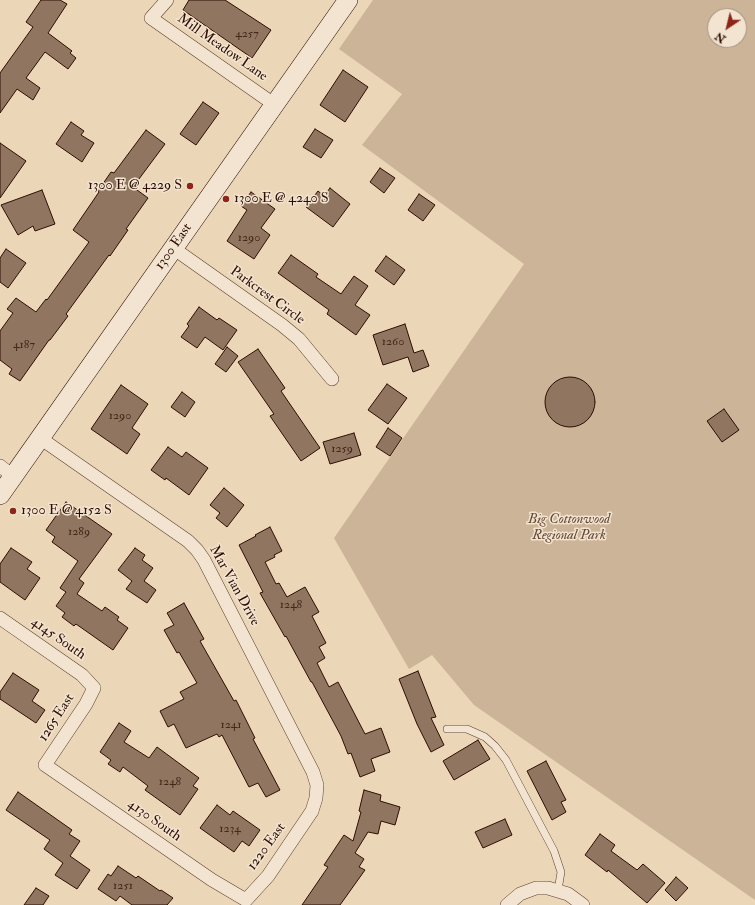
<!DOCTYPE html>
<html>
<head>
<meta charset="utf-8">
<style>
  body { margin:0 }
  #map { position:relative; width:755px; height:905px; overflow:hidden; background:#ebd6b7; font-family:"IM FELL Double Pica",serif }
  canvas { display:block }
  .north { position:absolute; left:707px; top:8px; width:40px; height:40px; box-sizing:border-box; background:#f2e4d0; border:1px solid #a48e7e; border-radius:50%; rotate:215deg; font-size:11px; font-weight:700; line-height:16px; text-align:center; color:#2e0d02 }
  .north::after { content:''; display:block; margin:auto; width:14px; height:18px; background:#8f2418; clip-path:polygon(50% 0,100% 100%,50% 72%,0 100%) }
</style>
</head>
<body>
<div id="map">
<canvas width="755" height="905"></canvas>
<div class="north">N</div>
</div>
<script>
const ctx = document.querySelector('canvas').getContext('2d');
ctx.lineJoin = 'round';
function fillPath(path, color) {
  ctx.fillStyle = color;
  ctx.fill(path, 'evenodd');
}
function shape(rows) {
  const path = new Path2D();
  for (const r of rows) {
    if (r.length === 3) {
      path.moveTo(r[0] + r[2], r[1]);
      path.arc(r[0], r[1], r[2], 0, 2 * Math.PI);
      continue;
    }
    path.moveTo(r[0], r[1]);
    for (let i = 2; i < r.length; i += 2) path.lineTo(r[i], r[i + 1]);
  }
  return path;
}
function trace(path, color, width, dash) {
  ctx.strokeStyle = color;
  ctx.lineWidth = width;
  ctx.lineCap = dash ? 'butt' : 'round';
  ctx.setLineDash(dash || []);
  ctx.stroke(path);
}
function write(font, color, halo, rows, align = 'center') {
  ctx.font = font + ' "IM FELL Double Pica",serif';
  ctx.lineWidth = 3;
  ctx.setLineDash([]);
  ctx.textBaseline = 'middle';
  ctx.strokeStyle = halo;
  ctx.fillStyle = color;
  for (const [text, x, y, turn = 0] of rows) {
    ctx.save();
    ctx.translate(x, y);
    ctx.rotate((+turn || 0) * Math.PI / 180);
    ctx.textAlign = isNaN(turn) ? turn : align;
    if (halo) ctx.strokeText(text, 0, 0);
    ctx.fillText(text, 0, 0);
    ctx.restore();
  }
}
const green = shape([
  [373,0,755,0,755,900,474,705,432,655,409,669,334,538,524,264,362,145,402,94,339,49],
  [715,16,739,16,739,40,715,40]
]);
const building = shape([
  [41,0,60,0,67,4,48,33,72,51,70,53,76,58,68,69,45,52,26,78,40,88,33,100,17,89,0,113,0,73,33,27,26,22,41,0],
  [189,0,225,0,271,30,252,58,183,10,189,0],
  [343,70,368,87,345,122,320,105,343,70],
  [203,102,219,113,196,145,180,134,203,102],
  [71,122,84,131,81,135,94,143,82,162,56,144,71,122],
  [315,129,333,140,321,158,303,147,315,129],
  [146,130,165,144,133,187,148,198,126,229,128,230,110,256,109,255,66,314,68,316,50,340,49,340,20,381,9,374,12,369,0,360,0,331,13,313,7,309,16,298,36,312,46,299,47,300,89,242,73,230,99,192,98,191,111,172,114,173,146,130],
  [0,143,26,161,0,198,0,143],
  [380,168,395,178,384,193,370,182,380,168],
  [330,188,350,204,333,227,306,207,318,191,324,196,330,188],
  [42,190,55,224,35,231,33,226,18,235,1,205,42,190],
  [251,192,275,209,261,228,270,235,254,259,227,241,247,210,241,206,251,192],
  [419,194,435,205,423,221,408,210,419,194],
  [6,249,26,263,8,288,0,282,0,258,6,249],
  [291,255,318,274,316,277,341,294,354,276,368,286,355,305,370,315,356,335,327,314,329,310,278,273,291,255],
  [386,256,405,270,394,285,375,271,386,256],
  [199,307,217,320,219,318,237,330,223,350,205,337,197,348,181,337,189,326,187,324,199,307],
  [405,324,414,353,423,350,429,366,413,372,408,357,383,365,373,335,405,324],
  [227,347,238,356,226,372,215,364,227,347],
  [258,349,285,388,281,391,320,448,301,461,270,416,274,414,238,362,258,349],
  [570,402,25],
  [387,384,407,398,388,424,368,410,387,384],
  [121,385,148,404,132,428,140,434,127,454,91,429,121,385],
  [182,392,195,402,185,417,171,407,182,392],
  [724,409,739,430,722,442,707,421,724,409],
  [388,428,402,438,390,456,376,447,388,428],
  [354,433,361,455,330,464,323,442,354,433],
  [168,447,182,457,186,452,208,468,189,495,166,478,165,480,151,470,168,447],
  [224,488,244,505,227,527,216,518,220,513,210,505,224,488],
  [66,502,112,534,79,579,84,583,77,594,102,611,105,607,119,617,117,620,128,628,113,650,76,624,74,626,62,617,65,613,56,606,66,592,60,588,78,561,52,542,55,537,46,530,66,502],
  [270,527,282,551,274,555,275,557,265,562,276,584,279,583,287,597,305,587,319,612,312,616,326,643,319,647,325,658,317,663,329,687,338,682,365,734,381,728,390,752,371,759,375,771,360,777,351,753,348,754,341,736,312,682,311,682,286,636,285,637,260,593,263,592,239,545,256,536,255,535,270,527],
  [11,548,32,562,27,569,40,578,25,600,0,582,0,564,11,548],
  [135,548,145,555,142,560,153,568,144,581,156,590,147,603,126,589,132,581,118,570,135,548],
  [184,603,204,639,200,641,234,701,236,700,255,738,253,739,280,790,266,797,258,783,249,787,222,735,219,737,217,734,186,748,174,724,168,727,160,711,184,699,180,692,197,683,179,652,177,653,164,630,174,625,167,613,184,603],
  [418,671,436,717,431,718,444,745,431,752,417,724,399,679,418,671],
  [13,673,39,690,32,701,45,710,36,723,0,699,0,692,13,673],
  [119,723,131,731,124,742,149,758,157,747,199,778,193,786,198,789,180,815,145,790,148,786,123,767,120,772,108,764,111,760,100,752,119,723],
  [478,740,490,759,454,780,443,761,478,740],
  [546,761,566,800,561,802,566,812,552,820,527,771,546,761],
  [364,790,381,795,380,801,400,807,395,825,381,821,378,834,368,832,355,853,364,859,359,867,365,870,340,905,302,905,328,867,324,865,344,835,353,841,361,812,359,811,364,790],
  [18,792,72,830,69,834,80,841,70,856,90,870,77,889,55,875,63,863,44,849,50,840,6,810,18,792],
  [217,805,230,815,233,811,260,830,249,846,242,841,234,852,200,828,217,805],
  [505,819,512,835,483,848,475,832,505,819],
  [600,834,615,845,611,851,637,870,643,864,665,883,647,903,608,870,607,872,585,855,600,834],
  [118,866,136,878,138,876,160,891,161,890,173,898,167,905,132,905,120,896,116,901,98,889,108,874,111,876,118,866],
  [676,877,688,888,676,901,665,890,676,877],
  [36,888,49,896,43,905,24,905,36,888]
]);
const service = shape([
  [447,729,467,729,485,737,495,746,506,760,554,851,561,872,558,890]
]);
const minor = shape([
  [167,0,151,18,275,105],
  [173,248,282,325,299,339,332,379],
  [0,466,13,476],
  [0,618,82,675,94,688,86,704,45,765,212,880,246,900,268,876,312,811,316,798,317,785,313,772,204,560,197,550,188,541,40,438],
  [507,905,520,894,536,888,548,888,568,894,583,905]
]);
const secondary = shape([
  [0,495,348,0]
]);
const markers = [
  [190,186,4,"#8f2418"],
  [226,199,4,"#8f2418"],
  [13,511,4,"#8f2418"]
];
const numberNames = [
  ["4257",247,34],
  ["1290",249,238],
  ["1260",393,342],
  ["4187",24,345],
  ["1290",120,416],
  ["1259",342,449],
  ["1289",79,532],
  ["1248",291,605],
  ["1241",231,725],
  ["1248",170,782],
  ["1234",230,829],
  ["1251",123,886]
];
const streetNames = [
  ["Mill Meadow Lane",222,48,35],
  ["1300 East",174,247,-55],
  ["Parkcrest Circle",267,296,36],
  ["Mar Vian Drive",234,586,61],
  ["4145 South",58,639,35],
  ["1265 East",57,718,-57],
  ["4130 South",154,821,35],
  ["1220 East",267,847,-54]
];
const poiNames = [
  ["1300 E @ 4229 S",182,186,"right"],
  ["1300 E @ 4240 S",234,199],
  ["1300 E @ 4152 S",21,511]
];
const parkNames = [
  ["Big Cottonwood",569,520],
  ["Regional Park",569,536]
];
fillPath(green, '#cbb498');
fillPath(building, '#907660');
trace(building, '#2e0d02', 1);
trace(service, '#5d3f2f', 8);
trace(minor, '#5d3f2f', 14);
trace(secondary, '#2e0d02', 20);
trace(service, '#f2e4d0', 7);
trace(minor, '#f2e4d0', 13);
trace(secondary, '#f2e4d0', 19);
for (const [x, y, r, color] of markers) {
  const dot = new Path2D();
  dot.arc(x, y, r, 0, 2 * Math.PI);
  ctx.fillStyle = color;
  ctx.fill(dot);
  trace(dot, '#f2e4d0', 1.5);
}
write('12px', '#46271a', null, numberNames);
write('14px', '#2e0d02', '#f2e4d0', streetNames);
write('14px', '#2e0d02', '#f2e4d0', poiNames, 'left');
write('italic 14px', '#654736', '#f2e4d0', parkNames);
</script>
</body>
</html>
